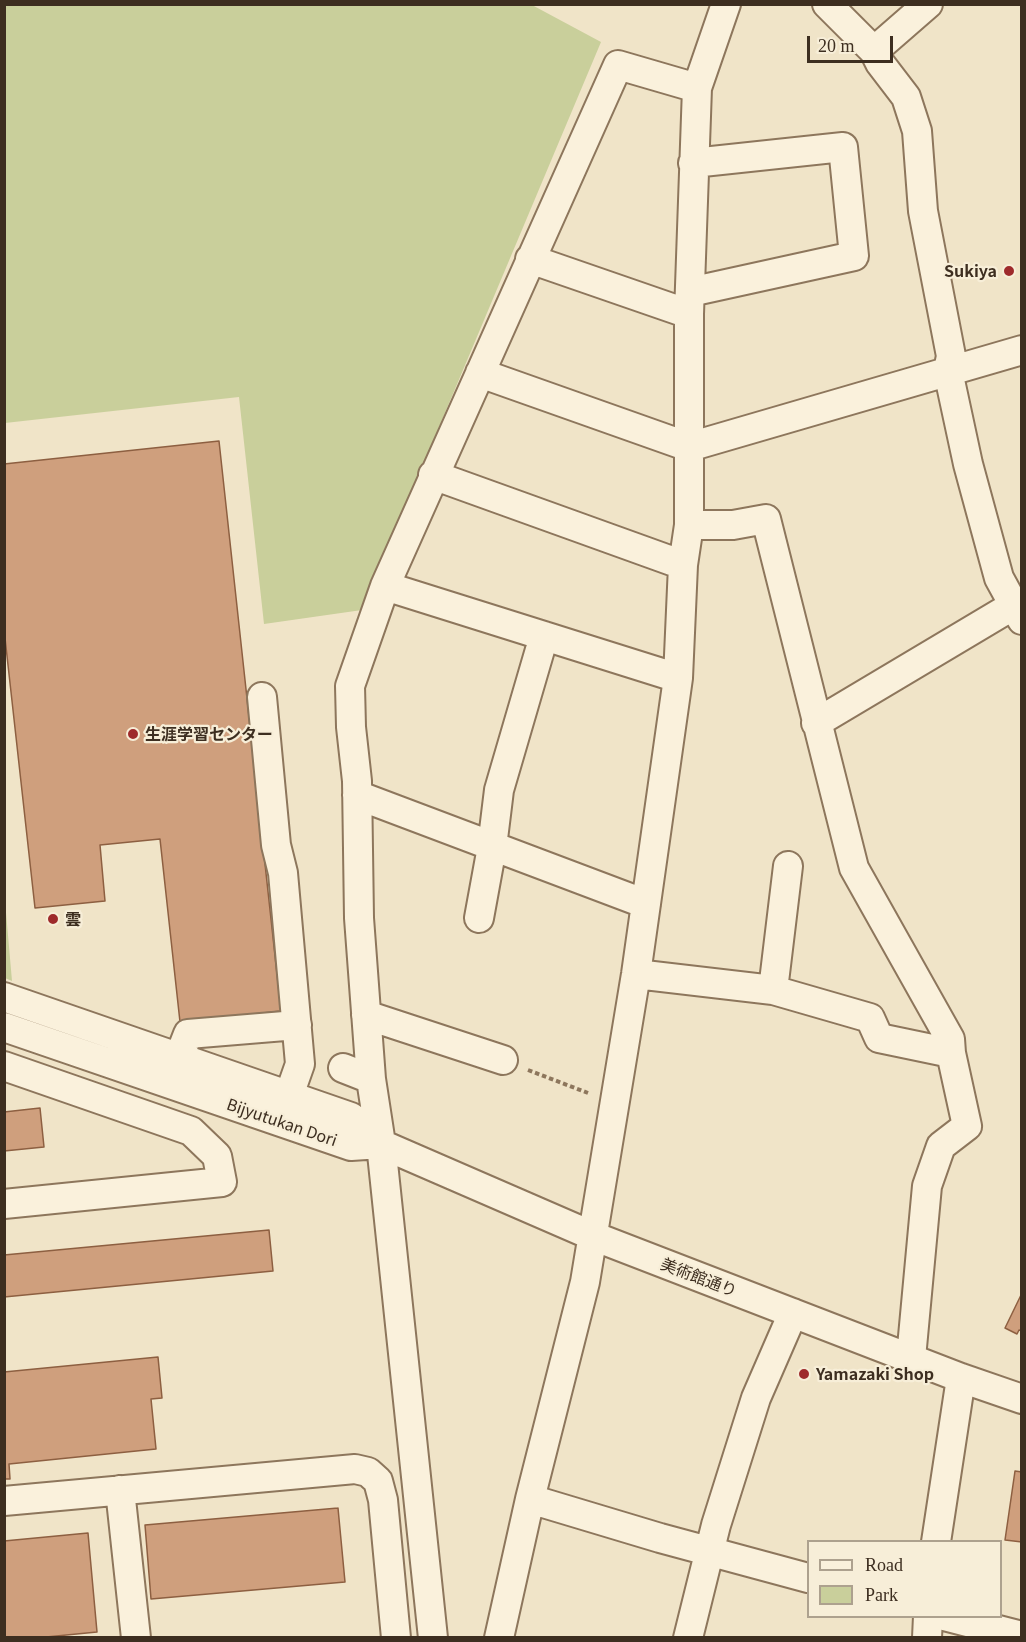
<!DOCTYPE html>
<html>
<head>
<meta charset="utf-8">
<style>
  body { margin:0 }
  #map { position:relative; width:1026px; height:1642px; overflow:hidden; background:#f0e4c8; font-family:Georgia,serif }
  canvas { display:block }
  .frame { position:absolute; inset:0; border:6px solid #3d2e20; pointer-events:none }
  .legend { position:absolute; left:807px; top:1540px; width:195px; height:78px; box-sizing:border-box; background:#f7eed8; border:2px solid #ada18e; margin:0; padding:8px 10px; list-style:none; font-size:18px; color:#3d2e20 }
  .legend li { display:flex; align-items:center; gap:12px; height:30px }
  .legend b { width:30px; border:2px solid #ada18e }
  .scale { position:absolute; left:807px; top:36px; width:86px; height:27px; box-sizing:border-box; border:3px solid #3d2e20; border-top:0; padding-left:8px; font-size:18px; line-height:21px; white-space:nowrap; color:#3d2e20; -webkit-text-stroke:4px #f7eed8; paint-order:stroke }
</style>
</head>
<body>
<div id="map">
<canvas width="1026" height="1642"></canvas>
<div class="frame"></div>
<ul class="legend">
<li><b style="height:8px;background:#faf1dc"></b>Road</li>
<li><b style="height:16px;background:#c9cf9b"></b>Park</li>
</ul>
<div class="scale">20 m</div>
</div>
<script>
const ctx = document.querySelector('canvas').getContext('2d');
ctx.lineJoin = 'round';
function fillPath(path, color) {
  ctx.fillStyle = color;
  ctx.fill(path, 'evenodd');
}
function shape(rows) {
  const path = new Path2D();
  for (const r of rows) {
    path.moveTo(r[0], r[1]);
    for (let i = 2; i < r.length; i += 2) path.lineTo(r[i], r[i + 1]);
  }
  return path;
}
function trace(path, color, width, dash) {
  ctx.strokeStyle = color;
  ctx.lineWidth = width;
  ctx.lineCap = dash ? 'butt' : 'round';
  ctx.setLineDash(dash || []);
  ctx.stroke(path);
}
function write(font, color, halo, rows, align = 'center') {
  ctx.font = font + ' Georgia,"Noto Sans JP",serif';
  ctx.lineWidth = 4.5;
  ctx.setLineDash([]);
  ctx.textBaseline = 'middle';
  ctx.strokeStyle = halo;
  ctx.fillStyle = color;
  for (const [text, x, y, turn = 0] of rows) {
    ctx.save();
    ctx.translate(x, y);
    ctx.rotate((+turn || 0) * Math.PI / 180);
    ctx.textAlign = isNaN(turn) ? turn : align;
    if (halo) ctx.strokeText(text, 0, 0);
    ctx.fillText(text, 0, 0);
    ctx.restore();
  }
}
const green = shape([
  [4,5,532,5,601,42,362,610,264,624,239,397,5,423],
  [4,901,5,901,12,981,5,978]
]);
const building = shape([
  [219,441,281,1011,180,1022,160,839,100,845,105,901,35,908,4,629,4,464,219,441],
  [40,1108,44,1147,4,1151,4,1112,40,1108],
  [269,1230,273,1271,4,1297,4,1255,269,1230],
  [1022,1293,1022,1331,1019,1330,1017,1334,1005,1328,1022,1293],
  [158,1357,162,1398,151,1399,156,1449,9,1464,10,1479,4,1479,4,1372,158,1357],
  [1015,1471,1022,1472,1022,1542,1005,1540,1015,1471],
  [338,1508,345,1582,151,1599,145,1525,338,1508],
  [88,1533,97,1632,36,1638,4,1638,4,1541,88,1533]
]);
const path = shape([
  [528,1070,588,1093]
]);
const minor = shape([
  [827,4,874,51,880,63,906,97,917,131,923,211,951,356,948,371,968,464,999,578,1022,620],
  [874,51,928,4],
  [530,259,689,314],
  [690,292,854,256,843,147,693,163],
  [480,373,689,447,1022,350],
  [433,475,683,565],
  [689,525,733,525,766,519,854,868,950,1039,951,1053,967,1126,941,1146,927,1186,911,1358],
  [385,586,678,678],
  [262,697,276,845,283,873,300,1064,280,1121],
  [816,723,1014,605],
  [357,795,646,904],
  [479,918,492,847,499,790,544,636],
  [636,974,773,990,870,1018,879,1038,951,1053],
  [773,990,788,866],
  [4,997,351,1117,381,1144,593,1236,961,1378,1022,1399],
  [366,1015,503,1060],
  [4,1027,351,1146,381,1144],
  [179,1057,188,1034,297,1025],
  [4,1066,191,1131,217,1156,222,1182,4,1204],
  [343,1068,371,1079],
  [120,1490,136,1638],
  [530,1499,660,1538,808,1578],
  [4,1501,355,1469,368,1472,378,1481,383,1500,396,1638],
  [936,1542,961,1378],
  [944,1616,1022,1636],
  [433,1638,381,1144,371,1079,359,918,357,781,351,727,350,686,385,586,618,65,697,88],
  [499,1638,530,1499,585,1282,636,974,678,678,683,565,689,525,689,314,697,88,726,4],
  [688,1638,716,1525,756,1398,793,1313],
  [927,1638,928,1616]
]);
const markers = [
  [1009,271,6,"#9e2a2b"],
  [133,734,6,"#9e2a2b"],
  [53,919,6,"#9e2a2b"],
  [804,1374,6,"#9e2a2b"]
];
const poiNames = [
  ["Sukiya",997,271,"right"],
  ["生涯学習センター",145,734],
  ["雲",65,919],
  ["Yamazaki Shop",816,1374]
];
const streetNames = [
  ["Bijyutukan Dori",282,1122,19],
  ["美術館通り",699,1277,21]
];
fillPath(green, '#c9cf9b');
fillPath(building, '#cf9f7d');
trace(building, '#8d5f41', 1.5);
trace(minor, '#8d765c', 32);
trace(path, '#8d765c', 4, [4.5, 3]);
trace(minor, '#faf1dc', 28);
for (const [x, y, r, color] of markers) {
  const dot = new Path2D();
  dot.arc(x, y, r, 0, 2 * Math.PI);
  ctx.fillStyle = color;
  ctx.fill(dot);
  trace(dot, '#f7eed8', 2);
}
write('bold 16px', '#3d2e20', '#f7eed8', poiNames, 'left');
write('16px', '#3d2e20', '#f7eed8', streetNames);
</script>
</body>
</html>
